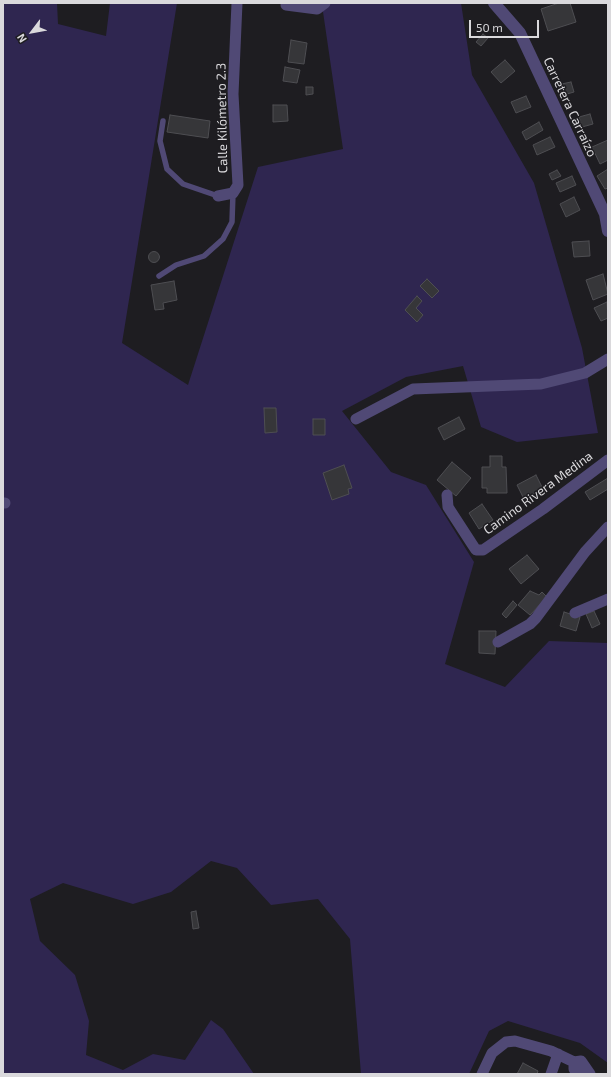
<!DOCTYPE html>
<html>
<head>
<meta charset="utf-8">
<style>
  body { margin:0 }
  #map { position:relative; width:611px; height:1077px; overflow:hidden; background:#1e1d21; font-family:"Exo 2",sans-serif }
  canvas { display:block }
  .frame { position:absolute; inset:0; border:4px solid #dad9dc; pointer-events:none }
  .north { position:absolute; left:12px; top:12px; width:40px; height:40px; -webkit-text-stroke:3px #1e1d21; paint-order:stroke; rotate:238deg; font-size:11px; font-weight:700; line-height:16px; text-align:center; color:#dad9dc }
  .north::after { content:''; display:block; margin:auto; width:14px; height:18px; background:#dad9dc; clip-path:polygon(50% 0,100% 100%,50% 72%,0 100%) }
  .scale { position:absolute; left:469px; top:20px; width:70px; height:18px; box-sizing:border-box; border:2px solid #dad9dc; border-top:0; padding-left:5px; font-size:12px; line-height:14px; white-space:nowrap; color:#dad9dc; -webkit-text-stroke:3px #1e1d21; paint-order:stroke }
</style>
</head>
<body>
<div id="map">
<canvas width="611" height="1077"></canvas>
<div class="frame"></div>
<div class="north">N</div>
<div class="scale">50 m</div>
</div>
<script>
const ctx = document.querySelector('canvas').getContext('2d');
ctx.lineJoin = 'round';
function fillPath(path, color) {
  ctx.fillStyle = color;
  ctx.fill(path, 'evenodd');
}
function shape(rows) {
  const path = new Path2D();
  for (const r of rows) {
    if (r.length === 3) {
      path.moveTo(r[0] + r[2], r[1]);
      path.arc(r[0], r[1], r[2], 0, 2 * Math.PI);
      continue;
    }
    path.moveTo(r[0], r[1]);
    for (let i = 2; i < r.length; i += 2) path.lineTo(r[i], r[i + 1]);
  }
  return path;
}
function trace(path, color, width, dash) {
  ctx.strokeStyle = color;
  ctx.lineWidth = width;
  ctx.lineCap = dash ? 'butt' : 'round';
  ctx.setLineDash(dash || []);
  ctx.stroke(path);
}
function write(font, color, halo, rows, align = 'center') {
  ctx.font = font + ' "Exo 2",sans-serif';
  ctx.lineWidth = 3;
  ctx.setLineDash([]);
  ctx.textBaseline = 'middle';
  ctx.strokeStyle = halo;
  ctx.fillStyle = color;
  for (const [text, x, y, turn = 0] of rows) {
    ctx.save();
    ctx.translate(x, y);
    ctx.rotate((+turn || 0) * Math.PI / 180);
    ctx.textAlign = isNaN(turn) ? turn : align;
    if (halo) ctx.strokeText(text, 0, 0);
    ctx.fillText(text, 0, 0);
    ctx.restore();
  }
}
const green = shape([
  [3,3,57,3,58,24,106,36,110,3,177,3,122,343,188,385,258,167,343,149,322,5,320,3,461,3,472,75,534,183,582,348,598,433,517,442,481,427,463,366,406,377,342,411,391,472,426,485,474,562,445,664,505,687,549,641,608,643,608,1063,580,1043,508,1021,489,1031,469,1074,361,1074,350,939,318,899,271,905,237,868,211,861,171,892,133,904,63,883,30,899,40,941,75,975,89,1021,86,1055,123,1070,153,1054,185,1060,211,1020,223,1029,254,1074,3,1074]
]);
const building = shape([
  [559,3,570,3,576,22,548,31,541,9,559,3],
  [483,34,488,38,481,46,476,42,483,34],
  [291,40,307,43,304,64,288,62,291,40],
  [505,60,515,71,501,83,491,72,505,60],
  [285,67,300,70,297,83,283,81,285,67],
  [571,82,574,92,560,96,557,85,571,82],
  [306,87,313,87,313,94,306,95,306,87],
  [526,96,531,107,516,113,511,102,526,96],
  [273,105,287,105,288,121,273,122,273,105],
  [590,114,593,124,582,127,579,117,590,114],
  [170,115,210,121,208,138,167,132,170,115],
  [539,122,543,130,526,140,522,132,539,122],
  [550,137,555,147,537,155,533,145,550,137],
  [608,140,608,160,600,164,592,147,608,140],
  [608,169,608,188,605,189,597,176,608,169],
  [557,170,561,176,552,180,549,174,557,170],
  [572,176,576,185,560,192,556,183,572,176],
  [574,197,580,210,566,217,560,204,574,197],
  [589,241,590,256,574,257,572,242,589,241],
  [154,257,5.5],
  [603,274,608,294,593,300,586,280,603,274],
  [427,279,439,291,432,298,420,286,427,279],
  [174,281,177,300,163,303,164,309,155,310,151,285,174,281],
  [417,296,422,301,416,308,423,315,417,322,405,310,417,296],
  [607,302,608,318,601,321,594,308,607,302],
  [264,408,276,408,277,432,265,433,264,408],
  [459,417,465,429,444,440,438,428,459,417],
  [313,419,325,419,325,435,313,435,313,419],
  [490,456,502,456,502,467,506,467,507,493,487,493,487,488,482,488,482,467,490,467,490,456],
  [452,462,471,478,456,496,437,480,452,462],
  [344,465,352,488,348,489,349,494,332,500,323,473,344,465],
  [536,475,543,489,524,499,517,485,536,475],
  [608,478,608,489,590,500,585,492,608,478],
  [482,504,493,520,479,529,469,513,482,504],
  [527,555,539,569,521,584,509,569,527,555],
  [530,591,539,595,542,592,547,597,530,615,518,605,530,591],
  [513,601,517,605,506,618,502,614,513,601],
  [594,611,600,624,592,628,586,614,594,611],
  [564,612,580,617,576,631,560,626,564,612],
  [479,631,496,631,495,654,479,653,479,631],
  [196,911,199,928,193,929,191,912,196,911],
  [523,1063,538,1071,537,1074,517,1074,523,1063]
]);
const service = shape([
  [163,121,160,141,167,169,183,184,218,196],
  [159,276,176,265,204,256,223,239,232,222,233,193]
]);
const minor = shape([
  [286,5,317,9,325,3],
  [218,196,233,193,238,185,233,94,237,3],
  [356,419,413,389,541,384,585,373,608,359],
  [447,495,448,507,472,544,476,550,483,550,543,509,608,460],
  [3,503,5,503],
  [575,613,608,599],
  [498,642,530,624,536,618,585,552,608,527],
  [482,1074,492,1053,506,1042,515,1041,551,1051,574,1062],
  [551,1074,558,1054],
  [578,1074,574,1069,574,1062,581,1061,590,1074]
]);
const tertiary = shape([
  [494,3,520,33,605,214,608,231]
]);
const streetNames = [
  ["Carretera Carraízo",570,107,65],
  ["Calle Kilómetro 2.3",222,118,-91],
  ["Camino Rivera Medina",538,493,-36]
];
fillPath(green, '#2f2650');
fillPath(building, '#363639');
trace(building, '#4e4e52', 1);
trace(service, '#504975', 5.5);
trace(minor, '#504975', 11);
trace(tertiary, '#504975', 12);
write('13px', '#dad9dc', '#1e1d21', streetNames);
</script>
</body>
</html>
